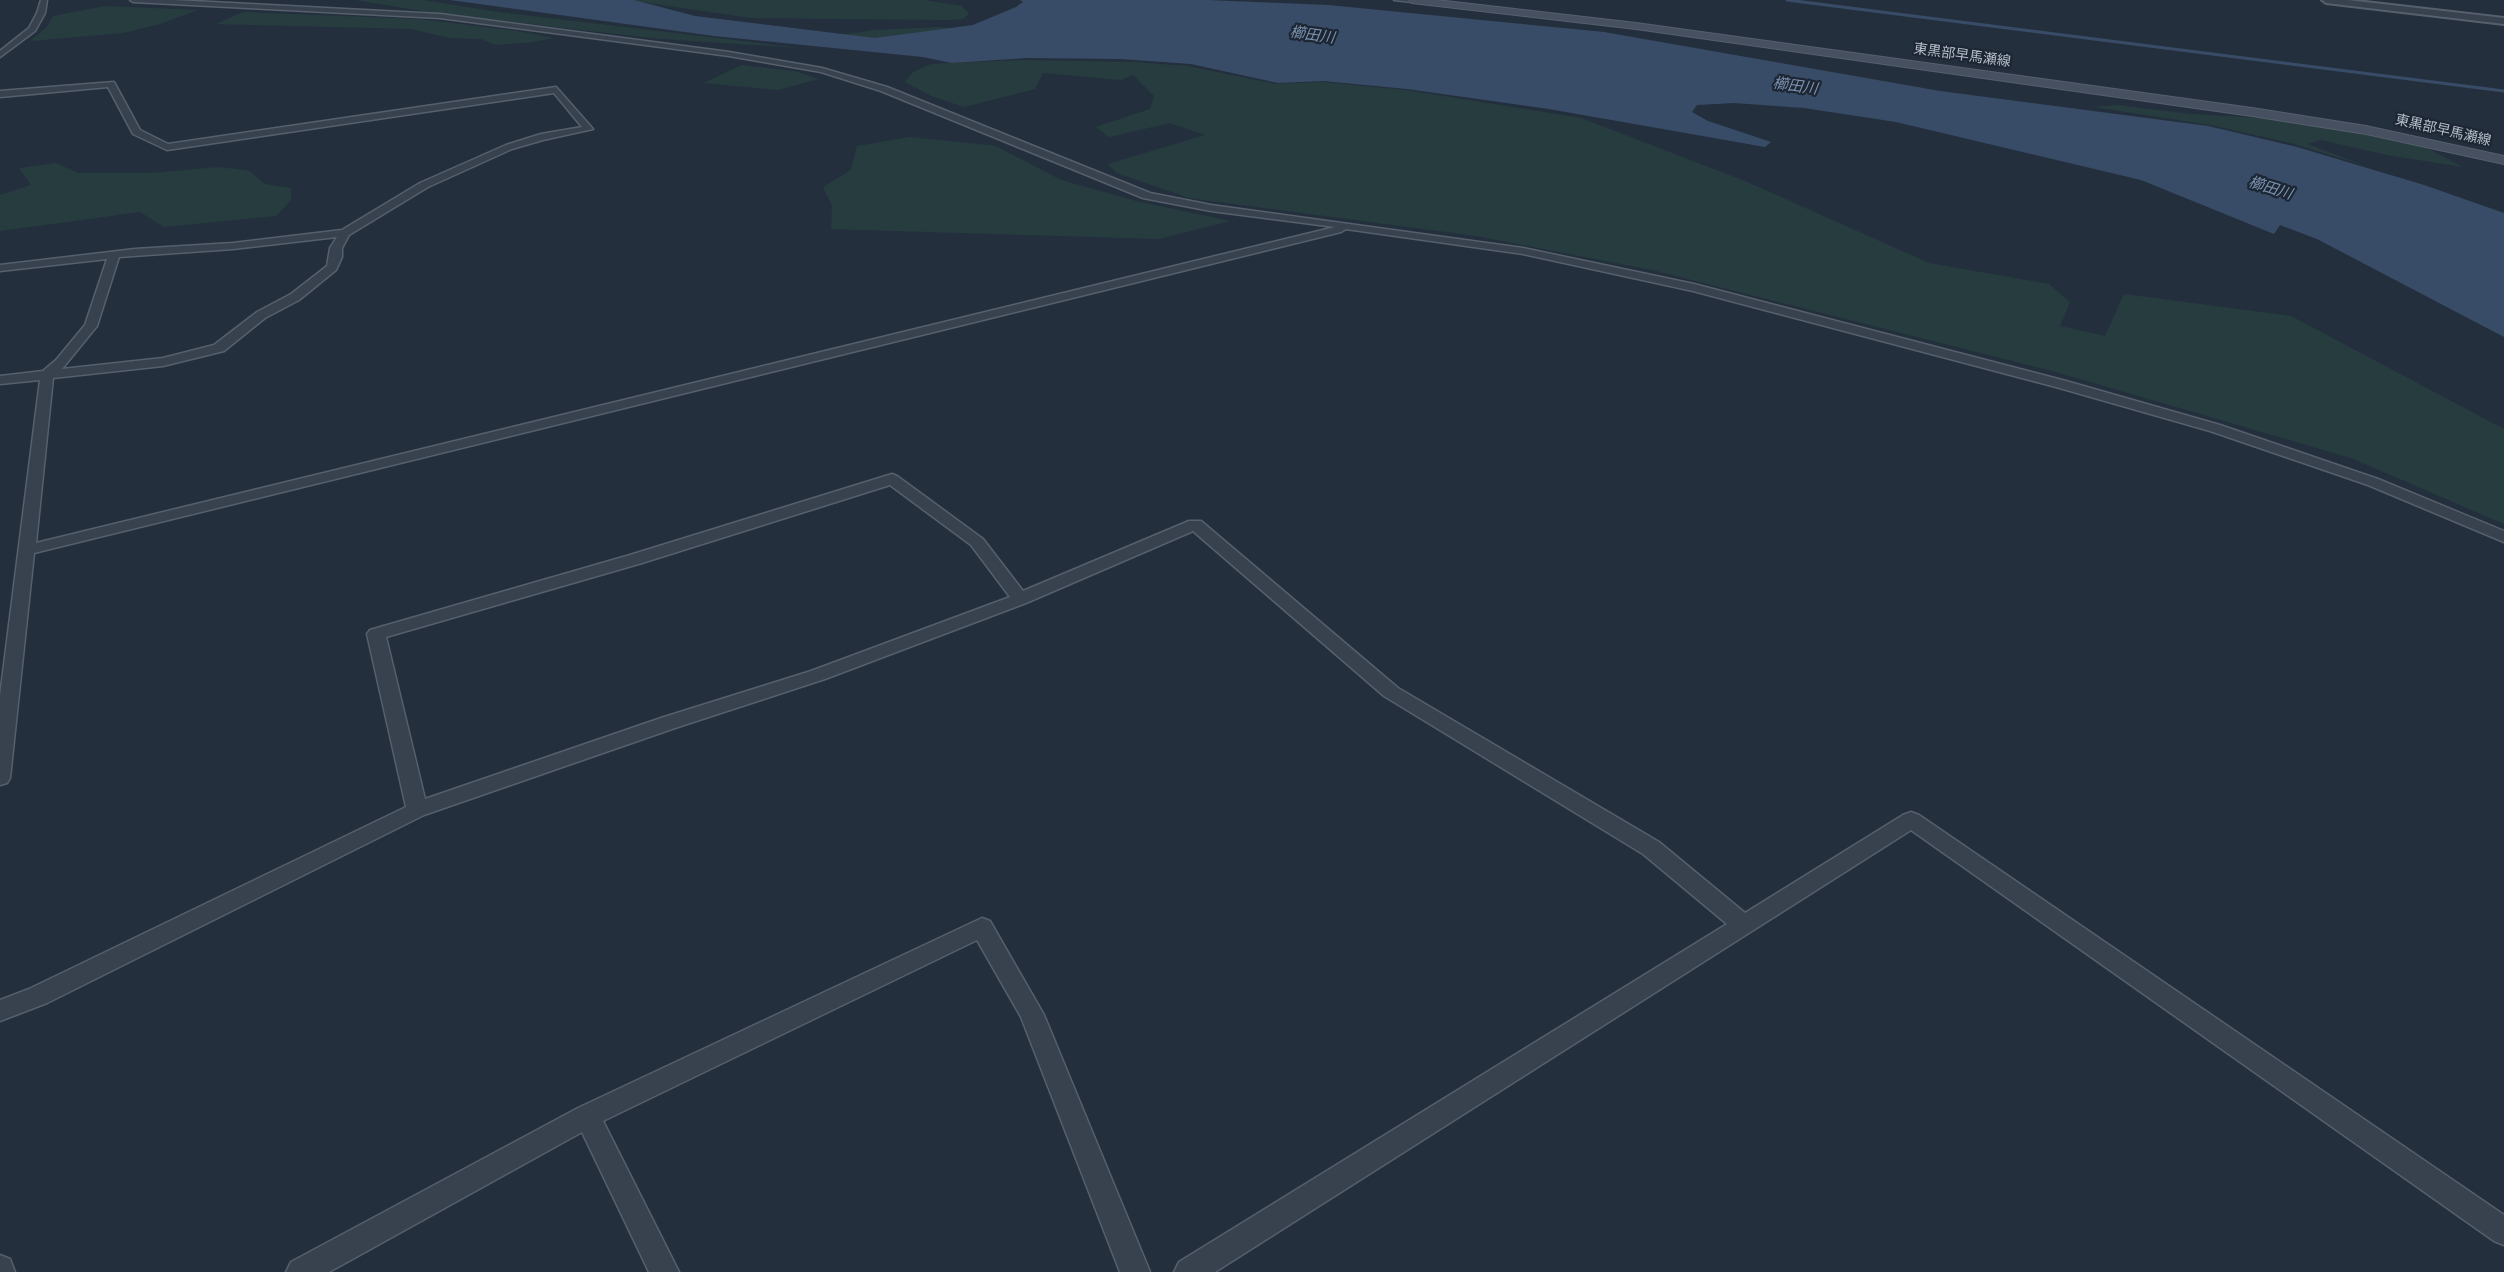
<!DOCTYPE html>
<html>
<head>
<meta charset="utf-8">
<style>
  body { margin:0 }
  canvas { display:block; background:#242f3e }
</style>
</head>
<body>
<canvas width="2504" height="1272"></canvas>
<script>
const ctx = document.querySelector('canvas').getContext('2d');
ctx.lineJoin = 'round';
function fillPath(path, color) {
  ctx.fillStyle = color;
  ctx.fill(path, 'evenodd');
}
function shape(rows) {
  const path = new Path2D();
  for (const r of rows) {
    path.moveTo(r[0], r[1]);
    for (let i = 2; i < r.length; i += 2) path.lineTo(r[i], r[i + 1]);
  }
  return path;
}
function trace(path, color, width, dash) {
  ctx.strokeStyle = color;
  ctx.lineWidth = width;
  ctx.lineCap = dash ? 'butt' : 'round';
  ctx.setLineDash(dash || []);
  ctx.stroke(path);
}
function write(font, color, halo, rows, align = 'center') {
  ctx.font = font + ' Roboto,"Noto Sans JP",sans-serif';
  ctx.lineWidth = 4.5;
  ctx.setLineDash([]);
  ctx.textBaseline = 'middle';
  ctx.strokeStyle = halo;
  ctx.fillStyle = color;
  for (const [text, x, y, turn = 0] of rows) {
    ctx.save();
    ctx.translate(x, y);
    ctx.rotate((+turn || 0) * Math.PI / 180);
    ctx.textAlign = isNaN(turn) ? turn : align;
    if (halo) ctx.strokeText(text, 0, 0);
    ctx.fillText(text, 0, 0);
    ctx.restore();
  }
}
const green = shape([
  [356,0,423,0,498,12,801,48,661,39,590,31,428,12],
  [629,0,924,0,962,6,969,14,963,19,948,20,750,18],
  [106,6,198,10,160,24,123,33,30,41,47,27,53,16],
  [243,12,418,19,518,31,553,38,532,42,496,45,481,39,450,38,411,29,216,24],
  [941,27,961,30,915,42,839,35,876,30],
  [1020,60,1136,62,1187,66,1276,84,1323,82,1406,90,1581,118,1745,181,1929,263,2049,284,2070,302,2060,326,2105,336,2124,294,2291,316,2504,429,2504,524,2351,458,2056,372,1652,270,1476,236,1189,198,1117,173,1108,164,1205,135,1170,123,1109,137,1096,127,1150,109,1154,96,1133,75,1121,80,1043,73,1035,89,964,107,931,96,905,82,913,72,931,64],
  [742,65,794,71,819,79,778,90,704,83],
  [2117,105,2191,114,2284,119,2402,141,2427,148,2463,167,2387,155,2321,140,2307,144,2366,166,2291,143,2210,125,2094,107],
  [910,137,996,146,1061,180,1136,201,1230,221,1159,239,831,229,832,206,823,187,851,170,857,146],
  [56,163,78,173,151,173,219,167,250,171,264,184,291,188,291,200,276,216,164,227,140,212,0,231,0,195,31,185,19,168]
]);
const water = shape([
  [450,0,634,0,695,16,875,38,973,25,1016,7,1023,2,1020,0,1207,0,1328,5,1604,32,1940,91,2208,126,2297,147,2424,185,2504,213,2504,337,2317,239,2280,225,2274,234,2141,180,1896,122,1804,108,1734,103,1697,105,1692,112,1708,121,1771,142,1765,147,1549,109,1407,89,1323,81,1278,83,1191,64,1121,59,1027,58,952,63,923,57,714,36]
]);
const stream = shape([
  [1787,0,2504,91]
]);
const minor = shape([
  [41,0,47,0,45,13,35,31,0,57,0,51,29,28,37,13,41,0],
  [130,0,173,0,440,14,729,52,822,68,887,87,1150,193,1211,205,1523,248,1694,284,2066,381,2220,425,2378,479,2504,531,2504,542,2368,485,2210,431,2056,387,1693,291,1523,254,1346,229,1341,232,34,553,10,778,7,783,0,785,0,696,40,380,0,384,0,376,43,371,56,360,85,325,107,259,0,271,0,265,135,249,233,243,342,230,420,183,506,145,541,134,582,127,554,93,167,150,133,134,108,87,0,97,0,91,114,82,140,130,168,144,556,87,593,129,543,140,512,149,428,187,349,235,342,248,342,257,336,270,299,300,265,318,224,351,163,366,53,378,36,543,1335,227,1211,211,1143,198,881,91,821,72,729,56,440,18,133,2,130,0],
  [337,237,330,248,327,266,291,294,257,312,214,345,163,358,62,369,97,326,119,257,233,249,337,237],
  [1394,0,1416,0,1413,2,1394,0],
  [892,474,897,476,983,539,1023,591,1189,521,1201,521,1398,688,1659,842,1745,913,1903,815,1911,812,1919,815,2504,1215,2504,1245,2494,1241,1911,830,1215,1272,1174,1272,1179,1262,1727,924,1643,854,1384,696,1193,531,1026,603,825,679,675,728,424,815,47,1003,0,1021,0,1000,29,989,406,807,367,634,370,630,630,555,892,474],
  [890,485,971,545,1010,597,811,671,661,718,425,799,386,637,642,563,890,485],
  [982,918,990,921,1044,1015,1150,1272,1120,1272,1021,1017,977,940,603,1121,679,1272,649,1272,582,1132,329,1272,286,1272,291,1262,578,1108,982,918],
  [0,1255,10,1259,15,1272,0,1272,0,1255]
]);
const tertiary = shape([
  [2322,0,2348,0,2504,18,2504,24,2326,3,2322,0]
]);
const secondary = shape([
  [1407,0,1437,0,1636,23,2252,108,2366,126,2504,156,2504,164,2366,134,2252,116,1636,29,1412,3,1407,0]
]);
const farStreetnames = [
  ["東黒部早馬瀬線",1962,56,8],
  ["東黒部早馬瀬線",2443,131,13]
];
const farWaternames = [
  ["櫛田川",1312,36,8],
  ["櫛田川",1795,87,8],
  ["櫛田川",2270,189,17]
];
fillPath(green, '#263c3f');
fillPath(water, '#394c67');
trace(stream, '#394c67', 3);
trace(minor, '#565f6c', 3);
trace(tertiary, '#565f6c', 4);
trace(secondary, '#565f6c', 2);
fillPath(minor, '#38414e');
fillPath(tertiary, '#38414e');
fillPath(secondary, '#465061');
write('14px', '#b4bcc9', '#1d2633', farStreetnames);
write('italic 15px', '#7c92b1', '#1d2633', farWaternames);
</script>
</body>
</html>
